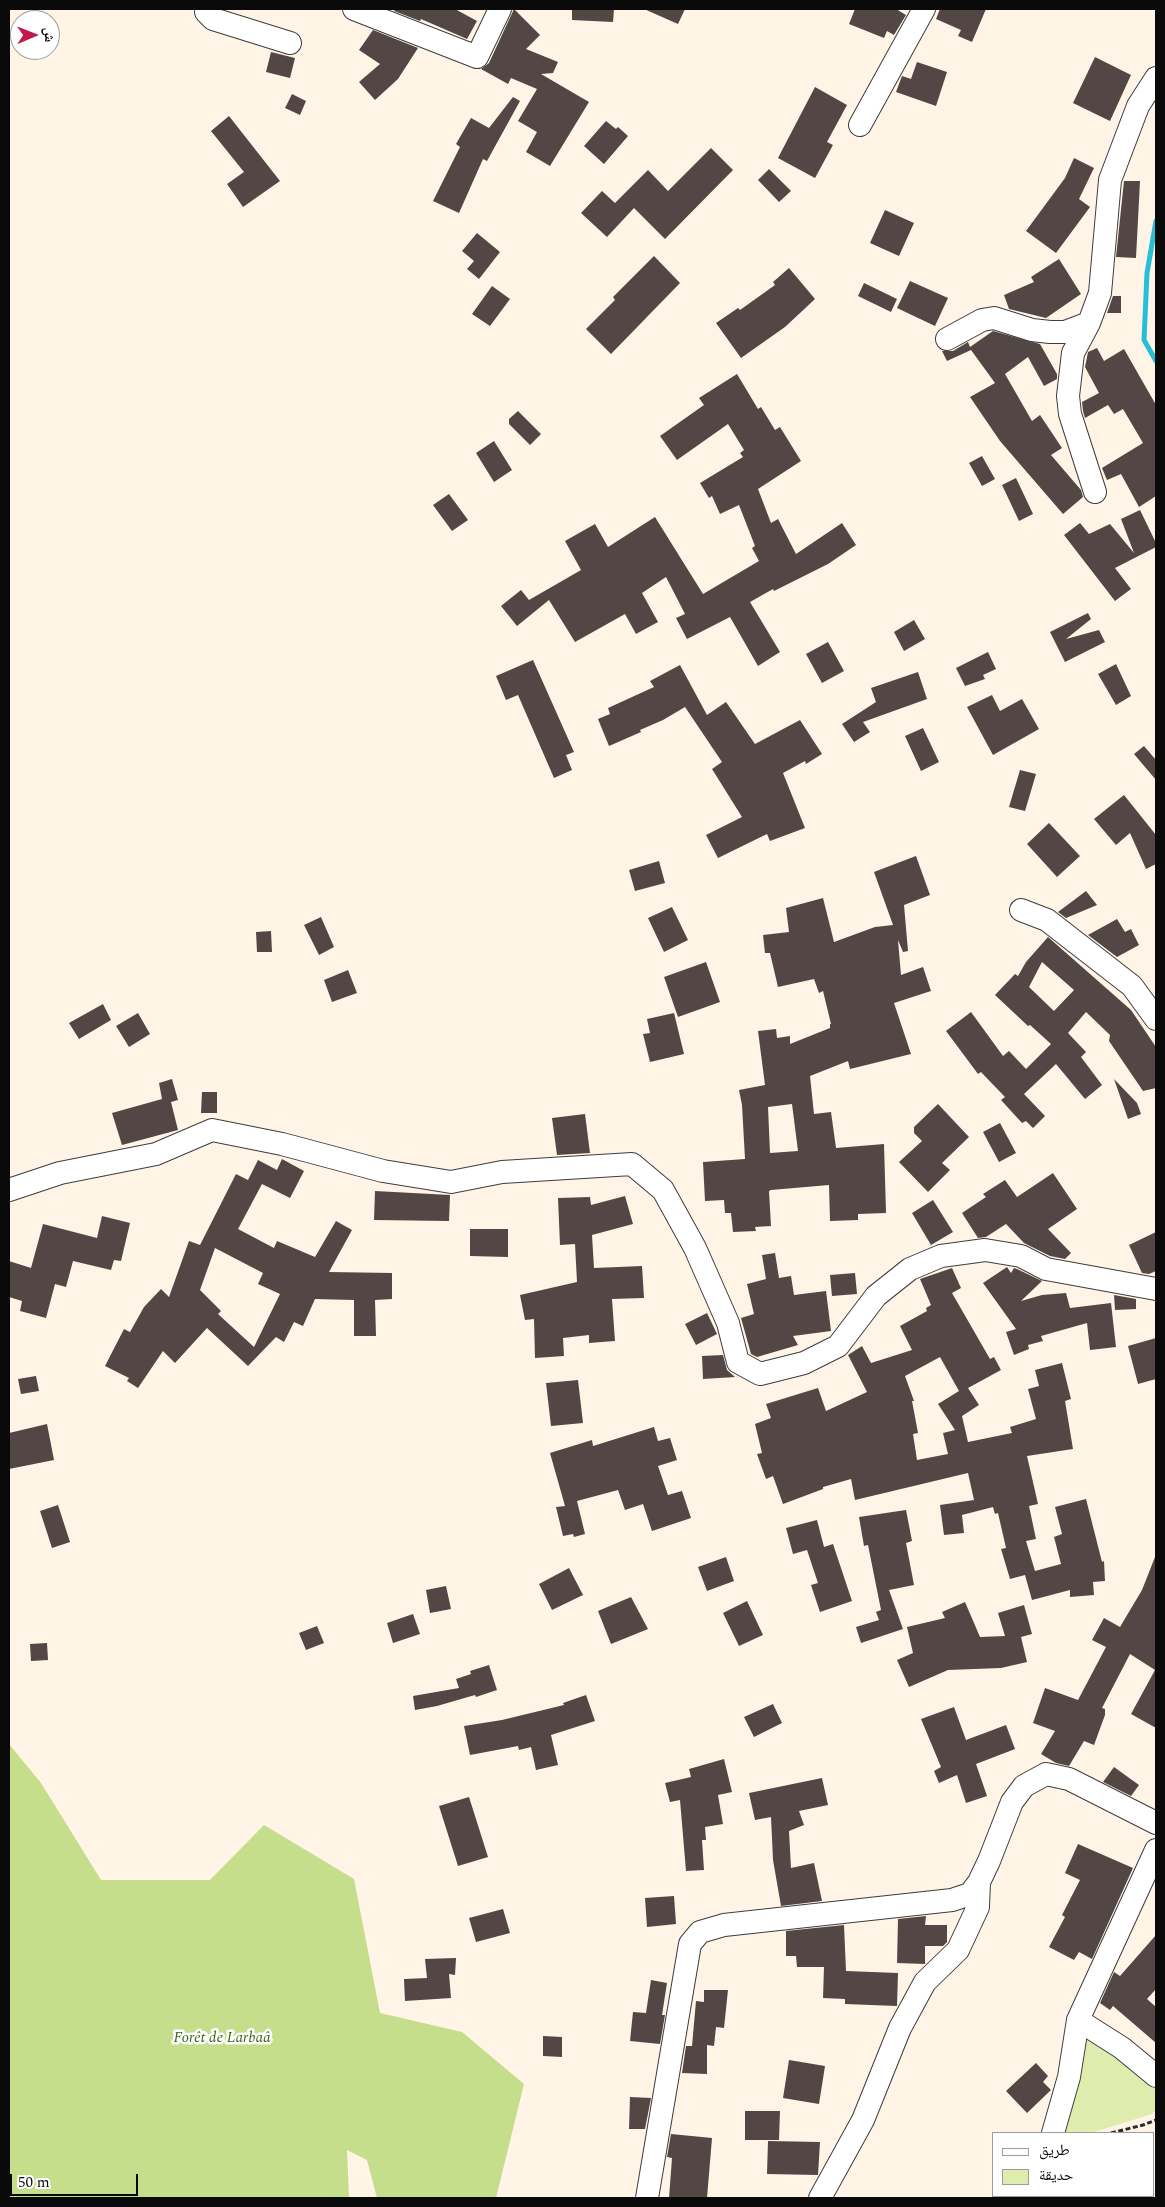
<!DOCTYPE html>
<html>
<head>
<meta charset="utf-8">
<style>
  body { margin:0 }
  #map { position:relative; width:1165px; height:2207px; overflow:hidden; background:#fff4e6; font-family:Spectral,"Noto Naskh Arabic",serif }
  canvas { display:block }
  .frame { position:absolute; inset:0; border:10px solid #0a0a0a; pointer-events:none }
  .legend { position:absolute; left:992px; top:2132px; width:162px; height:65px; box-sizing:border-box; background:#fff; border:1px solid #9d9d9d; margin:0; padding:6px 9px; list-style:none; font-size:15px; color:#0a0a0a }
  .legend li { display:flex; align-items:center; gap:10px; height:25px }
  .legend b { width:25px; border:1px solid #9d9d9d }
  .north { position:absolute; left:10px; top:10px; width:50px; height:50px; box-sizing:border-box; background:#fff; border:1px solid #9d9d9d; border-radius:50%; rotate:89deg; font-size:14px; font-weight:700; line-height:20px; text-align:center; color:#0a0a0a }
  .north::after { content:''; display:block; margin:auto; width:18px; height:22px; background:#c3184c; clip-path:polygon(50% 0,100% 100%,50% 72%,0 100%) }
  .scale { position:absolute; left:10px; top:2174px; width:128px; height:22px; box-sizing:border-box; border:2px solid #0a0a0a; border-top:0; padding-left:6px; font-size:15px; line-height:18px; white-space:nowrap; color:#0a0a0a; -webkit-text-stroke:4px #fff; paint-order:stroke }
</style>
</head>
<body>
<div id="map">
<canvas width="1165" height="2207"></canvas>
<div class="frame"></div>
<ul class="legend">
<li><b style="height:6px;background:#fff"></b>طريق</li>
<li><b style="height:14px;background:#deecad"></b>حديقة</li>
</ul>
<div class="north">ش</div>
<div class="scale">50 m</div>
</div>
<script>
const ctx = document.querySelector('canvas').getContext('2d');
ctx.lineJoin = 'round';
function fillPath(path, color) {
  ctx.fillStyle = color;
  ctx.fill(path, 'evenodd');
}
function shape(rows) {
  const path = new Path2D();
  for (const r of rows) {
    path.moveTo(r[0], r[1]);
    for (let i = 2; i < r.length; i += 2) path.lineTo(r[i], r[i + 1]);
  }
  return path;
}
function trace(path, color, width, dash) {
  ctx.strokeStyle = color;
  ctx.lineWidth = width;
  ctx.lineCap = dash ? 'butt' : 'round';
  ctx.setLineDash(dash || []);
  ctx.stroke(path);
}
function write(font, color, halo, rows, align = 'center') {
  ctx.font = font + ' Spectral,serif';
  ctx.lineWidth = 5;
  ctx.setLineDash([]);
  ctx.textBaseline = 'middle';
  ctx.strokeStyle = halo;
  ctx.fillStyle = color;
  for (const [text, x, y, turn = 0] of rows) {
    ctx.save();
    ctx.translate(x, y);
    ctx.rotate((+turn || 0) * Math.PI / 180);
    ctx.textAlign = isNaN(turn) ? turn : align;
    if (halo) ctx.strokeText(text, 0, 0);
    ctx.fillText(text, 0, 0);
    ctx.restore();
  }
}
const green = shape([
  [1085,2035,1156,2085,1156,2109,1152,2114,1091,2133,1061,2133]
]);
const forest = shape([
  [9,1744,41,1783,101,1880,210,1880,264,1825,354,1879,380,2013,462,2032,524,2084,496,2198,377,2198,367,2160,347,2150,349,2198,9,2198]
]);
const stream = shape([
  [1156,221,1147,273,1144,340,1156,361]
]);
const building = shape([
  [395,9,455,9,477,21,467,39,421,19,420,21,394,11],
  [514,9,540,35,526,49,558,62,553,73,541,74,589,102,550,166,526,152,537,132,518,121,537,89,511,78,508,84,481,69,489,63],
  [572,9,614,9,613,22,572,20],
  [644,9,685,9,678,24],
  [855,9,896,9,906,15,894,35,887,31,884,38,849,24],
  [940,9,986,9,972,42,958,36,961,30,936,19],
  [373,30,418,48,398,79,375,100,359,82,380,64,359,50],
  [271,52,295,58,290,78,266,72],
  [1095,57,1131,75,1110,121,1073,103],
  [917,62,947,72,936,106,896,92,902,76,911,79],
  [815,87,847,105,827,142,833,145,815,178,778,158],
  [292,94,306,101,300,115,285,108],
  [513,97,520,101,487,161,483,159,459,213,433,201,460,147,456,144,471,118,489,128],
  [229,116,280,181,243,207,227,184,244,172,211,131],
  [606,121,616,129,618,127,628,136,604,164,584,146],
  [711,148,733,170,665,239,634,208,607,237,581,213,602,191,615,203,648,170,668,191],
  [1074,158,1094,168,1079,199,1090,207,1056,253,1026,231,1065,178],
  [769,169,791,191,779,202,758,180],
  [1124,181,1140,181,1136,258,1116,257],
  [885,210,914,223,899,256,870,243],
  [477,233,500,252,479,279,467,269,474,261,462,251],
  [654,256,680,283,611,354,586,329,615,300,613,297],
  [1059,259,1081,294,1046,318,1009,309,1004,295,1034,282,1031,277],
  [789,268,815,299,785,327,741,358,716,323,738,308,740,310,775,285,773,282],
  [910,281,948,298,935,326,897,308],
  [864,283,897,299,891,312,858,296],
  [492,286,510,299,490,326,472,314],
  [1113,296,1121,296,1121,313,1107,313],
  [993,331,1040,344,1057,374,1057,379,1044,386,1028,357,1005,374,1032,421,1040,415,1062,448,1051,455,1081,490,1083,497,1063,514,1000,441,970,397,995,383,971,350,947,361,942,351,953,351,968,342,970,347],
  [1097,348,1104,361,1124,349,1156,405,1156,496,1139,507,1121,474,1107,480,1102,468,1143,443,1123,409,1114,414,1108,405,1085,418,1083,411,1082,402,1099,393,1085,367,1088,352],
  [737,374,758,409,761,407,775,430,780,427,801,461,758,489,771,523,778,519,796,554,842,523,856,545,828,564,774,591,773,589,750,602,780,652,758,666,730,617,687,639,676,618,685,614,666,577,642,593,658,622,636,634,625,614,575,642,549,600,517,626,501,606,521,590,529,600,581,570,565,541,595,524,608,547,655,517,703,594,759,561,752,548,755,546,739,505,720,514,712,496,709,498,700,483,743,457,740,453,744,450,728,424,677,460,660,436,704,405,699,398],
  [518,411,541,434,530,445,509,424,509,419],
  [494,441,512,470,494,482,476,453],
  [982,456,995,479,982,486,969,463],
  [1016,478,1033,514,1019,521,1002,485],
  [449,494,468,520,452,531,433,505],
  [1140,510,1156,543,1156,547,1115,568,1131,589,1115,601,1064,535,1080,523,1089,534,1110,524,1134,553,1121,519],
  [1088,613,1091,619,1066,639,1099,630,1105,642,1065,662,1050,632],
  [914,620,925,639,904,651,894,632],
  [828,642,844,671,822,683,806,654],
  [988,652,996,669,983,675,985,679,965,686,956,668],
  [533,660,574,752,566,755,572,770,554,778,518,695,506,700,496,676],
  [1116,664,1131,696,1116,705,1098,674],
  [680,665,707,715,726,702,755,744,800,720,822,754,806,764,805,761,783,773,805,828,770,841,767,834,718,858,706,835,742,817,712,769,722,762,685,707,663,720,640,730,641,732,609,746,598,719,610,714,608,708,654,687,650,681],
  [918,672,927,699,863,722,870,732,854,742,842,724,876,702,871,688],
  [992,695,1000,711,1022,699,1039,729,993,755,967,707],
  [923,728,939,762,921,771,905,736],
  [1144,746,1156,760,1156,780,1134,754],
  [1020,770,1036,774,1025,811,1009,807],
  [1124,795,1156,835,1156,864,1146,869,1130,833,1116,845,1094,819],
  [1049,823,1080,856,1057,877,1027,844],
  [916,856,930,895,904,905,908,951,903,952,898,940,901,975,923,967,931,991,894,1003,911,1054,850,1069,848,1061,810,1076,814,1114,831,1112,836,1148,884,1144,886,1213,858,1214,858,1220,830,1221,829,1185,771,1190,769,1191,771,1226,755,1227,756,1231,733,1232,731,1213,725,1213,724,1200,705,1201,703,1162,745,1159,742,1105,739,1090,765,1085,758,1031,776,1029,777,1038,790,1036,790,1044,830,1028,830,1024,831,1024,823,991,819,993,814,979,778,987,770,953,765,953,763,935,789,932,786,908,823,898,834,942,875,927,893,925,874,872],
  [792,1104,798,1151,770,1153,768,1107],
  [659,861,665,883,635,891,629,870],
  [1086,891,1097,905,1066,918,1058,912],
  [672,907,688,940,664,952,648,918],
  [321,917,334,947,319,955,304,925],
  [1117,919,1125,932,1131,929,1139,945,1117,957,1088,935],
  [271,931,272,952,257,952,256,932],
  [1048,937,1131,1010,1156,1047,1156,1088,1143,1091,1109,1041,1110,1035,1086,1012,1068,1033,1086,1052,1081,1057,1102,1085,1085,1099,1056,1064,1024,1094,1045,1116,1033,1128,1026,1121,1022,1123,1001,1100,1005,1097,981,1072,978,1074,946,1031,971,1012,1003,1056,1009,1051,1026,1069,1051,1044,1030,1025,1028,1026,995,995,1015,974,1018,976,1026,962],
  [1042,962,1074,990,1054,1011,1029,987],
  [706,962,720,1002,678,1017,664,977],
  [348,970,357,993,332,1002,324,980],
  [103,1004,111,1020,79,1039,69,1023],
  [138,1013,150,1034,129,1047,116,1026],
  [674,1013,684,1054,650,1062,643,1034,650,1033,647,1019],
  [172,1079,178,1100,171,1102,178,1130,122,1145,112,1113,162,1099,159,1083],
  [1114,1079,1137,1103,1141,1114,1128,1119],
  [202,1092,217,1092,217,1113,201,1113],
  [938,1104,969,1137,942,1163,950,1170,928,1192,899,1162,922,1141,914,1133,914,1127],
  [585,1114,590,1153,557,1155,552,1118],
  [1000,1123,1016,1153,999,1162,983,1132],
  [282,1159,304,1171,290,1198,262,1184,238,1229,274,1248,277,1241,315,1257,336,1221,352,1230,329,1272,392,1273,392,1299,375,1300,376,1336,354,1336,354,1300,315,1299,303,1326,294,1322,284,1342,276,1337,248,1366,207,1328,175,1363,163,1351,138,1388,127,1381,129,1378,105,1366,124,1329,130,1332,144,1307,161,1289,169,1297,189,1241,200,1245,236,1174,248,1180,258,1160,277,1170],
  [215,1248,263,1273,258,1284,280,1294,254,1347,218,1314,221,1311,200,1290],
  [1053,1173,1077,1209,1048,1229,1071,1253,1065,1259,1050,1256,1024,1243,1006,1224,986,1237,978,1238,962,1213,986,1197,983,1194,1005,1180,1017,1197],
  [375,1191,450,1195,449,1221,374,1220],
  [625,1196,633,1224,592,1235,594,1268,642,1266,644,1298,612,1299,615,1341,589,1343,589,1335,563,1338,564,1356,535,1358,534,1319,525,1320,520,1295,577,1282,575,1244,560,1245,558,1198,590,1197,591,1205],
  [933,1200,953,1232,931,1245,912,1213],
  [102,1216,130,1223,121,1261,114,1260,111,1270,73,1261,66,1287,55,1284,46,1318,20,1311,22,1301,9,1297,9,1261,31,1268,43,1224,97,1238],
  [470,1229,508,1229,508,1257,470,1256],
  [1156,1232,1156,1271,1149,1274,1142,1273,1129,1245],
  [775,1253,779,1278,791,1276,794,1295,826,1291,831,1331,793,1336,798,1345,757,1357,751,1354,741,1318,754,1314,747,1284,766,1279,762,1255],
  [1007,1267,1011,1273,1014,1268,1017,1269,1042,1281,1021,1301,1042,1295,1066,1293,1070,1308,1111,1303,1116,1347,1090,1350,1087,1323,1041,1336,1043,1341,1028,1345,1029,1349,1014,1355,1006,1332,1016,1329,983,1283],
  [952,1268,961,1288,952,1293,990,1359,994,1357,1001,1370,968,1388,979,1405,962,1416,968,1442,1012,1433,1010,1427,1036,1419,1028,1389,1039,1386,1035,1370,1062,1363,1071,1399,1065,1401,1073,1449,1027,1456,1038,1504,1029,1506,1036,1539,1026,1541,1035,1571,1061,1564,1054,1537,1062,1534,1055,1507,1086,1499,1102,1562,1104,1561,1105,1581,1093,1582,1094,1595,1070,1597,1070,1590,1032,1600,1025,1575,1010,1579,1001,1549,1006,1548,998,1513,995,1514,993,1507,962,1515,964,1533,944,1535,940,1505,974,1500,968,1473,855,1500,851,1479,823,1487,823,1489,783,1504,773,1476,766,1479,757,1454,762,1453,755,1424,771,1418,766,1404,818,1388,826,1411,867,1392,848,1355,862,1346,871,1363,912,1350,900,1326,927,1311,926,1308,931,1305,920,1279],
  [940,1357,959,1391,938,1404,955,1430,943,1433,948,1454,917,1460,913,1434,918,1433,912,1401,914,1401,905,1376],
  [855,1273,857,1294,832,1296,830,1275],
  [1114,1295,1136,1299,1136,1309,1115,1310],
  [707,1313,717,1334,696,1345,685,1324],
  [1156,1338,1156,1379,1138,1384,1128,1346],
  [723,1355,727,1370,735,1377,703,1379,702,1356],
  [36,1376,39,1391,21,1394,18,1379],
  [578,1380,583,1423,551,1426,546,1383],
  [47,1424,54,1460,9,1469,9,1433],
  [654,1427,658,1441,670,1438,677,1460,658,1466,668,1495,682,1491,691,1518,652,1531,643,1504,625,1510,618,1490,577,1501,585,1534,574,1537,573,1534,563,1536,556,1507,565,1506,550,1453,592,1440,593,1446],
  [58,1505,70,1542,52,1548,40,1511],
  [906,1510,912,1541,906,1543,914,1585,889,1590,903,1629,861,1643,856,1627,879,1620,876,1612,881,1610,868,1545,864,1546,859,1517],
  [817,1520,824,1547,833,1544,852,1601,820,1612,811,1585,818,1583,807,1550,793,1554,786,1528],
  [726,1557,734,1581,707,1591,698,1567],
  [1155,1557,1156,1728,1131,1714,1155,1670,1130,1654,1102,1708,1105,1709,1105,1715,1094,1745,1084,1741,1069,1766,1056,1763,1041,1754,1055,1731,1033,1723,1045,1688,1078,1700,1106,1647,1092,1640,1104,1618,1120,1627,1142,1590],
  [569,1568,583,1595,552,1610,539,1584],
  [446,1586,451,1609,430,1613,426,1590],
  [631,1597,648,1629,611,1644,598,1611],
  [747,1601,763,1635,739,1646,723,1613],
  [965,1602,980,1637,1005,1636,998,1613,1024,1605,1032,1634,1021,1637,1027,1662,1001,1668,948,1670,909,1687,897,1660,913,1653,907,1627,945,1618,942,1612],
  [413,1614,420,1634,393,1643,387,1623],
  [317,1626,324,1643,306,1650,299,1633],
  [47,1643,48,1660,31,1661,30,1644],
  [489,1665,497,1690,476,1697,475,1695,437,1706,415,1710,413,1696,459,1688,456,1679,471,1674,470,1671],
  [586,1695,595,1721,551,1735,558,1765,536,1770,531,1747,519,1750,518,1746,470,1755,464,1726,502,1720,564,1705,563,1703],
  [773,1704,782,1723,754,1737,744,1717],
  [954,1707,966,1740,1006,1725,1015,1749,976,1764,987,1796,966,1803,957,1775,939,1783,934,1771,941,1767,921,1719],
  [724,1759,732,1792,718,1795,723,1824,705,1827,706,1840,702,1840,704,1870,686,1871,680,1800,670,1802,665,1783,691,1777,689,1769],
  [1114,1767,1139,1785,1131,1796,1103,1782],
  [822,1778,828,1805,799,1811,804,1825,789,1831,791,1868,814,1863,822,1901,781,1906,773,1860,771,1817,755,1820,749,1793],
  [469,1797,488,1857,458,1866,439,1806],
  [1078,1844,1133,1868,1092,1959,1079,1952,1074,1960,1049,1947,1065,1917,1062,1915,1080,1880,1065,1873],
  [674,1896,676,1924,647,1927,645,1898],
  [503,1909,510,1933,476,1942,469,1918],
  [926,1916,925,1925,947,1925,947,1942,943,1946,925,1946,925,1964,897,1963,898,1919],
  [844,1925,846,1971,898,1973,897,2006,845,2004,845,1999,823,1998,824,1967,797,1967,796,1956,786,1956,786,1931],
  [1156,1935,1156,1989,1147,1999,1156,2007,1156,2043,1113,2006,1110,2010,1100,2003,1114,1972,1120,1976],
  [456,1958,455,1975,449,1974,451,1998,405,2001,404,1979,427,1978,425,1959],
  [651,1980,667,1983,662,2015,665,2015,660,2044,630,2041,633,2012,646,2013],
  [704,1990,728,1990,724,2028,716,2027,714,2046,707,2045,707,2074,682,2073,686,2046,692,2046,696,2001,704,2002],
  [543,2036,562,2037,562,2057,543,2056],
  [789,2060,825,2066,819,2104,783,2098],
  [1036,2063,1048,2076,1043,2082,1051,2090,1027,2113,1006,2091],
  [630,2097,651,2098,645,2129,629,2129],
  [745,2111,780,2111,779,2140,745,2140],
  [671,2134,712,2138,707,2198,669,2198,672,2158,667,2157],
  [768,2141,820,2142,818,2175,767,2174]
]);
const path = shape([
  [1111,2133,1143,2125,1156,2120]
]);
const minor = shape([
  [208,9,206,12,213,19,290,43],
  [354,9,477,57,500,9],
  [860,125,924,9],
  [947,339,982,320,994,318,1032,330,1050,332,1065,332,1089,323],
  [1095,492,1070,414,1068,396,1073,353,1089,323,1100,293,1110,180,1138,106,1156,78],
  [1021,910,1047,920,1132,986,1156,1019],
  [9,1190,60,1173,156,1154,212,1130,282,1144,383,1171,451,1182,502,1172,632,1164,663,1190,695,1248,728,1323,738,1362,760,1374,804,1363,838,1346,876,1296,910,1269,941,1256,985,1250,1021,1256,1046,1269,1156,1289],
  [1078,2020,1122,2048,1156,2076],
  [1053,2133,1069,2077,1078,2020,1156,1850],
  [647,2198,690,1944,700,1932,724,1925,952,1900,970,1894,979,1882,989,1861,1012,1802,1024,1786,1046,1774,1069,1779,1156,1823],
  [820,2198,863,2120,900,2028,925,1982,958,1950,978,1907,979,1882],
  [1029,2198,1030,2196]
]);
const parkNames = [
  ["Forêt de Larbaâ",222,2039]
];
fillPath(green, '#deecad');
fillPath(forest, '#c5de8c');
trace(stream, '#27bfd8', 5);
fillPath(building, '#534745');
trace(minor, '#3d3d3d', 24);
trace(path, '#2c2c2c', 3, [5, 2.5]);
trace(minor, '#fff', 22);
write('italic 15px', '#3b6516', '#fff', parkNames);
</script>
</body>
</html>
